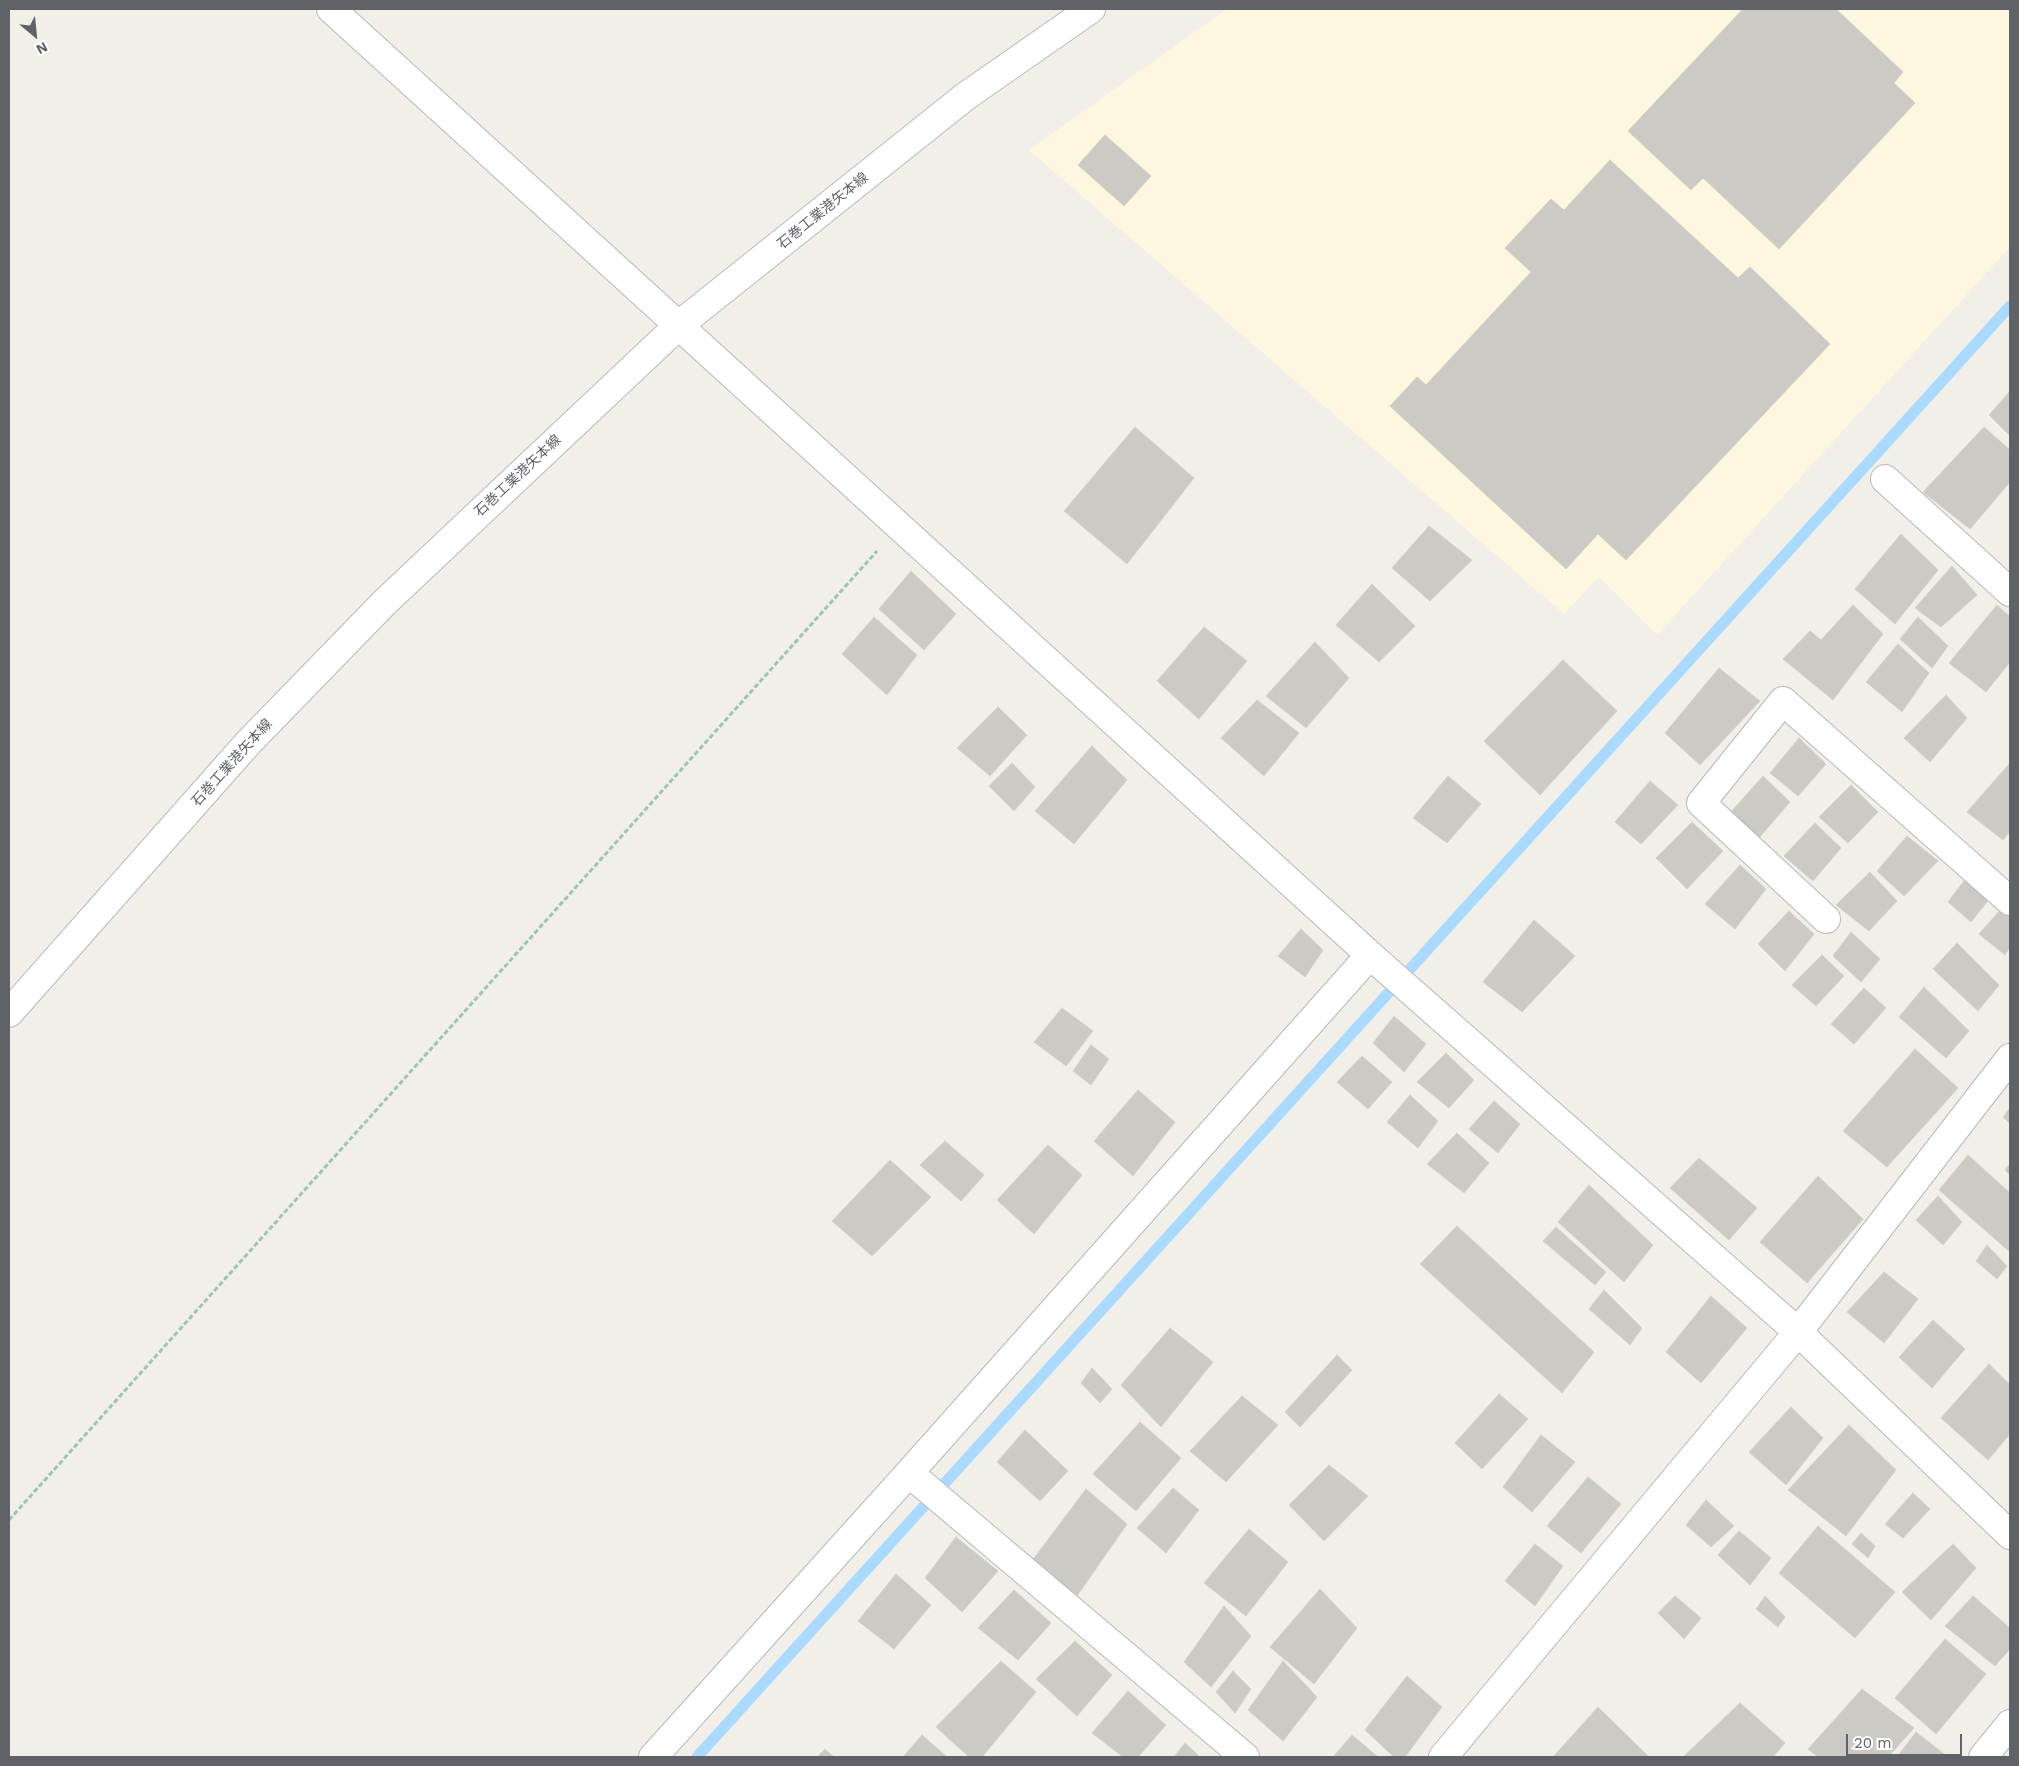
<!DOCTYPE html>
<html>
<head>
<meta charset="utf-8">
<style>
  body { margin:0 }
  #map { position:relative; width:2019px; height:1766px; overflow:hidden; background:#f1efe8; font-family:"Work Sans",sans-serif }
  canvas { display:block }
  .frame { position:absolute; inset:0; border:10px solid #5f6368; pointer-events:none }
  .north { position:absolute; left:10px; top:10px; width:50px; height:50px; -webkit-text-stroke:4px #fff; paint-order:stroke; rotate:152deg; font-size:14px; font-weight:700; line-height:20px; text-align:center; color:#5f6368 }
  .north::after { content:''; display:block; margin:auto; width:18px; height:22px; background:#5f6368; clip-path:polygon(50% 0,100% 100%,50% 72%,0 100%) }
  .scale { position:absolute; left:1846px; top:1734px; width:116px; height:22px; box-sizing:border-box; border:2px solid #5f6368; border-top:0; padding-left:6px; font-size:15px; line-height:18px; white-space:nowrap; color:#5f6368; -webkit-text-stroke:4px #fff; paint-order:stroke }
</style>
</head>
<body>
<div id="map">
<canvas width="2019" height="1766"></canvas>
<div class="frame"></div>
<div class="north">N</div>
<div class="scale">20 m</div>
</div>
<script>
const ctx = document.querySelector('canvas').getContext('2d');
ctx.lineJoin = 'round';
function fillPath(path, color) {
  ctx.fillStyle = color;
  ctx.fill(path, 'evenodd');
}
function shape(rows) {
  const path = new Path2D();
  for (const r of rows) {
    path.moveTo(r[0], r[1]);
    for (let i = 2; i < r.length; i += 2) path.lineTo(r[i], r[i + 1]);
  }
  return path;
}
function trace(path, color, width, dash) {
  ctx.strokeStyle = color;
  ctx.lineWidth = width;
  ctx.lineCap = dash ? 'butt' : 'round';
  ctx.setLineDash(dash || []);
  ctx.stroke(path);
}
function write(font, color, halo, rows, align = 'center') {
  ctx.font = font + ' "Work Sans","Noto Sans JP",sans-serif';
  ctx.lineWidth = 4.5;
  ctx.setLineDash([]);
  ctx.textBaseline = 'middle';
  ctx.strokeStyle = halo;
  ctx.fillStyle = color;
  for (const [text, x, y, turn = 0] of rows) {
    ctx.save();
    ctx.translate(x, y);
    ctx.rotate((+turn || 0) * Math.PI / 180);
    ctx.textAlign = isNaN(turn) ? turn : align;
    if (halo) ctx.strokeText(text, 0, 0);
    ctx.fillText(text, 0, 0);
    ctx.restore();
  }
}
const commercial = shape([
  [1227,9,2010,9,2010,247,1657,635,1599,577,1564,614,1029,150]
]);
const stream = shape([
  [697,1757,2010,306]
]);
const building = shape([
  [1743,9,1836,9,1903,72,1894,83,1915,103,1779,249,1703,178,1691,190,1628,131,1743,9],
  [1105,135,1151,176,1124,206,1078,165,1105,135],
  [1610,160,1738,278,1750,267,1830,344,1626,560,1598,534,1566,569,1390,406,1417,377,1426,385,1531,272,1505,248,1551,199,1564,210,1610,160],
  [2010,391,2010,436,1989,415,2010,391],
  [1135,427,1194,478,1127,564,1064,511,1135,427],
  [1984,427,2010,450,2010,482,1970,529,1923,492,1984,427],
  [1429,526,1472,560,1430,601,1392,568,1429,526],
  [1901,534,1938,570,1895,624,1855,589,1901,534],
  [1952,566,1977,595,1941,627,1915,608,1952,566],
  [911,571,956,614,924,650,879,609,911,571],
  [1372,584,1415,626,1379,662,1336,625,1372,584],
  [1853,605,1883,634,1833,700,1783,659,1810,631,1821,640,1853,605],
  [1997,605,2010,617,2010,662,1986,692,1949,663,1997,605],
  [874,617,917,655,887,695,842,654,874,617],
  [1918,617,1948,646,1932,668,1900,639,1918,617],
  [1204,627,1247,661,1199,719,1157,681,1204,627],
  [1315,642,1349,678,1306,728,1266,696,1315,642],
  [1898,644,1929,673,1902,712,1866,682,1898,644],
  [1563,660,1617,711,1540,795,1484,741,1563,660],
  [1719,668,1760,701,1700,765,1665,733,1719,668],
  [1946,695,1967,718,1930,762,1904,738,1946,695],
  [1257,700,1299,733,1264,776,1221,738,1257,700],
  [998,707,1027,735,990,776,957,748,998,707],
  [1799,738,1826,764,1798,796,1770,773,1799,738],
  [1092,746,1127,780,1074,844,1035,811,1092,746],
  [1012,763,1035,787,1014,811,989,786,1012,763],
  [2010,763,2010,831,2003,840,1967,812,2010,763],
  [1448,776,1481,804,1447,843,1413,818,1448,776],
  [1763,776,1790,802,1758,839,1730,813,1763,776],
  [1650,781,1678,805,1641,844,1615,822,1650,781],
  [1851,785,1878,812,1848,843,1819,817,1851,785],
  [1692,822,1723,851,1687,889,1656,858,1692,822],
  [1815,823,1841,848,1813,881,1784,856,1815,823],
  [1907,836,1938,861,1904,896,1877,871,1907,836],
  [1740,865,1766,889,1735,929,1705,904,1740,865],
  [1870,872,1897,901,1869,931,1836,905,1870,872],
  [1967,877,1990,898,1971,922,1948,902,1967,877],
  [2003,907,2010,914,2010,947,2005,955,1979,934,2003,907],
  [1789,911,1814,934,1785,971,1758,944,1789,911],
  [1534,920,1575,956,1522,1012,1483,982,1534,920],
  [1301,929,1323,950,1305,977,1278,956,1301,929],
  [1851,932,1880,959,1861,982,1833,956,1851,932],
  [1957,943,1999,985,1978,1011,1933,969,1957,943],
  [1822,955,1844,976,1816,1006,1792,985,1822,955],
  [1924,987,1969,1031,1946,1058,1899,1017,1924,987],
  [1864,988,1886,1008,1854,1044,1831,1024,1864,988],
  [1062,1008,1093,1031,1066,1066,1034,1042,1062,1008],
  [1394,1016,1426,1044,1404,1072,1373,1043,1394,1016],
  [1091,1045,1109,1059,1091,1085,1073,1071,1091,1045],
  [1915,1049,1958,1088,1887,1167,1843,1131,1915,1049],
  [1446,1053,1474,1080,1449,1108,1417,1082,1446,1053],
  [1362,1056,1392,1082,1368,1109,1337,1082,1362,1056],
  [1138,1090,1175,1122,1133,1176,1094,1141,1138,1090],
  [1410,1095,1438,1121,1418,1148,1387,1122,1410,1095],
  [1494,1101,1520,1124,1498,1153,1469,1129,1494,1101],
  [2010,1108,2010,1124,2003,1117,2010,1108],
  [1457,1133,1489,1163,1464,1193,1427,1164,1457,1133],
  [945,1141,984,1175,961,1201,920,1165,945,1141],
  [1048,1145,1082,1175,1034,1234,997,1200,1048,1145],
  [1968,1155,2010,1193,2010,1252,1939,1190,1968,1155],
  [1699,1158,1757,1208,1729,1240,1670,1188,1699,1158],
  [890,1160,931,1197,872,1256,832,1221,890,1160],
  [2010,1164,2010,1175,2005,1170,2010,1164],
  [1818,1176,1863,1219,1807,1283,1760,1242,1818,1176],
  [1589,1185,1653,1245,1624,1282,1558,1222,1589,1185],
  [1938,1196,1962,1222,1943,1245,1916,1220,1938,1196],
  [1457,1226,1594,1352,1562,1393,1420,1264,1457,1226],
  [1556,1227,1606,1272,1595,1285,1543,1241,1556,1227],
  [1987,1245,2007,1266,1997,1279,1976,1261,1987,1245],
  [1884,1272,1918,1299,1884,1343,1847,1312,1884,1272],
  [1604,1290,1642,1328,1630,1345,1589,1309,1604,1290],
  [1711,1296,1747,1328,1701,1383,1666,1352,1711,1296],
  [1933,1320,1965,1349,1932,1388,1899,1357,1933,1320],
  [1170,1328,1213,1362,1161,1427,1121,1385,1170,1328],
  [1337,1355,1352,1370,1300,1427,1285,1412,1337,1355],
  [1989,1364,2010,1385,2010,1434,1988,1460,1941,1418,1989,1364],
  [1092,1368,1112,1389,1100,1403,1081,1383,1092,1368],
  [1499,1394,1528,1419,1482,1469,1455,1443,1499,1394],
  [1242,1396,1278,1425,1226,1482,1190,1451,1242,1396],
  [1791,1407,1823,1438,1786,1485,1749,1452,1791,1407],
  [1140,1422,1181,1458,1136,1511,1093,1474,1140,1422],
  [1849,1425,1896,1470,1846,1536,1788,1490,1849,1425],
  [1025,1430,1068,1471,1040,1501,997,1462,1025,1430],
  [1541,1435,1575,1462,1532,1512,1503,1487,1541,1435],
  [1329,1465,1368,1496,1324,1541,1289,1505,1329,1465],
  [1588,1477,1621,1504,1581,1553,1547,1526,1588,1477],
  [1173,1488,1199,1510,1166,1553,1137,1528,1173,1488],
  [1086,1489,1127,1524,1077,1596,1032,1561,1086,1489],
  [1913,1493,1930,1509,1903,1538,1885,1524,1913,1493],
  [1706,1500,1734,1526,1711,1547,1686,1525,1706,1500],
  [1818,1526,1895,1592,1855,1638,1779,1573,1818,1526],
  [1249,1529,1288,1562,1246,1616,1204,1583,1249,1529],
  [1739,1531,1771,1558,1750,1585,1718,1555,1739,1531],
  [1861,1533,1875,1546,1868,1558,1852,1544,1861,1533],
  [956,1537,998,1571,962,1612,925,1578,956,1537],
  [1535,1544,1563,1566,1535,1606,1505,1581,1535,1544],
  [1953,1544,1976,1568,1931,1620,1902,1592,1953,1544],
  [896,1574,931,1605,894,1649,858,1621,896,1574],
  [1320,1589,1357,1628,1314,1684,1270,1647,1320,1589],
  [1014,1590,1051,1623,1018,1660,978,1628,1014,1590],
  [1675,1596,1701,1618,1684,1639,1658,1613,1675,1596],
  [1765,1596,1785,1617,1778,1627,1756,1609,1765,1596],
  [1973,1596,2010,1628,2010,1649,1995,1666,1945,1626,1973,1596],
  [1224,1606,1251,1636,1211,1687,1184,1662,1224,1606],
  [1945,1639,1986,1674,1936,1734,1895,1698,1945,1639],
  [1075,1641,1112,1675,1077,1716,1036,1679,1075,1641],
  [1001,1661,1036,1692,982,1757,969,1757,936,1727,1001,1661],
  [1283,1661,1317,1697,1283,1741,1248,1710,1283,1661],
  [1233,1671,1251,1689,1235,1713,1216,1692,1233,1671],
  [1407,1676,1442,1707,1405,1757,1394,1757,1365,1730,1407,1676],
  [1862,1689,1914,1728,1888,1757,1818,1757,1808,1749,1862,1689],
  [1128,1691,1166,1725,1138,1757,1123,1757,1092,1733,1128,1691],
  [1740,1703,1785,1743,1773,1757,1683,1757,1740,1703],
  [1598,1707,1649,1757,1553,1757,1598,1707],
  [1916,1732,1948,1757,1897,1757,1916,1732],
  [922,1735,947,1757,903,1757,922,1735],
  [1352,1735,1378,1757,1333,1757,1352,1735],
  [1185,1743,1200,1757,1174,1757,1185,1743],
  [825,1749,834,1757,817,1757,825,1749]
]);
const path = shape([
  [9,1520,877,551]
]);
const street = shape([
  [331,9,1370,955,1798,1332,2010,1535],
  [1885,479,2010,592],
  [1826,919,1701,803,1783,701,2010,901],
  [909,1473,1245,1757],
  [653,1757,909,1473,1370,955],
  [1443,1757,1798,1332,2010,1058]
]);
const secondary = shape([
  [9,1013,248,743,384,603,679,325,966,96,1091,9],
  [1983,1757,2010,1724]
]);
const streetNames = [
  ["石巻工業港矢本線",823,211,-39],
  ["石巻工業港矢本線",518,476,-43],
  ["石巻工業港矢本線",232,763,-48]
];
fillPath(commercial, '#fef7e0');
trace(stream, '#aadaff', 11);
fillPath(building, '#cccac5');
trace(building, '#d6d1c6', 1);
trace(street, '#b5b8bc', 30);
trace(secondary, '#b6babf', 30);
trace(path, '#9cc7a9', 3, [5, 2.5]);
trace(street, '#fff', 28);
trace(secondary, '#fff', 28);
write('14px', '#5f6368', '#fff', streetNames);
</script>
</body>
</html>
